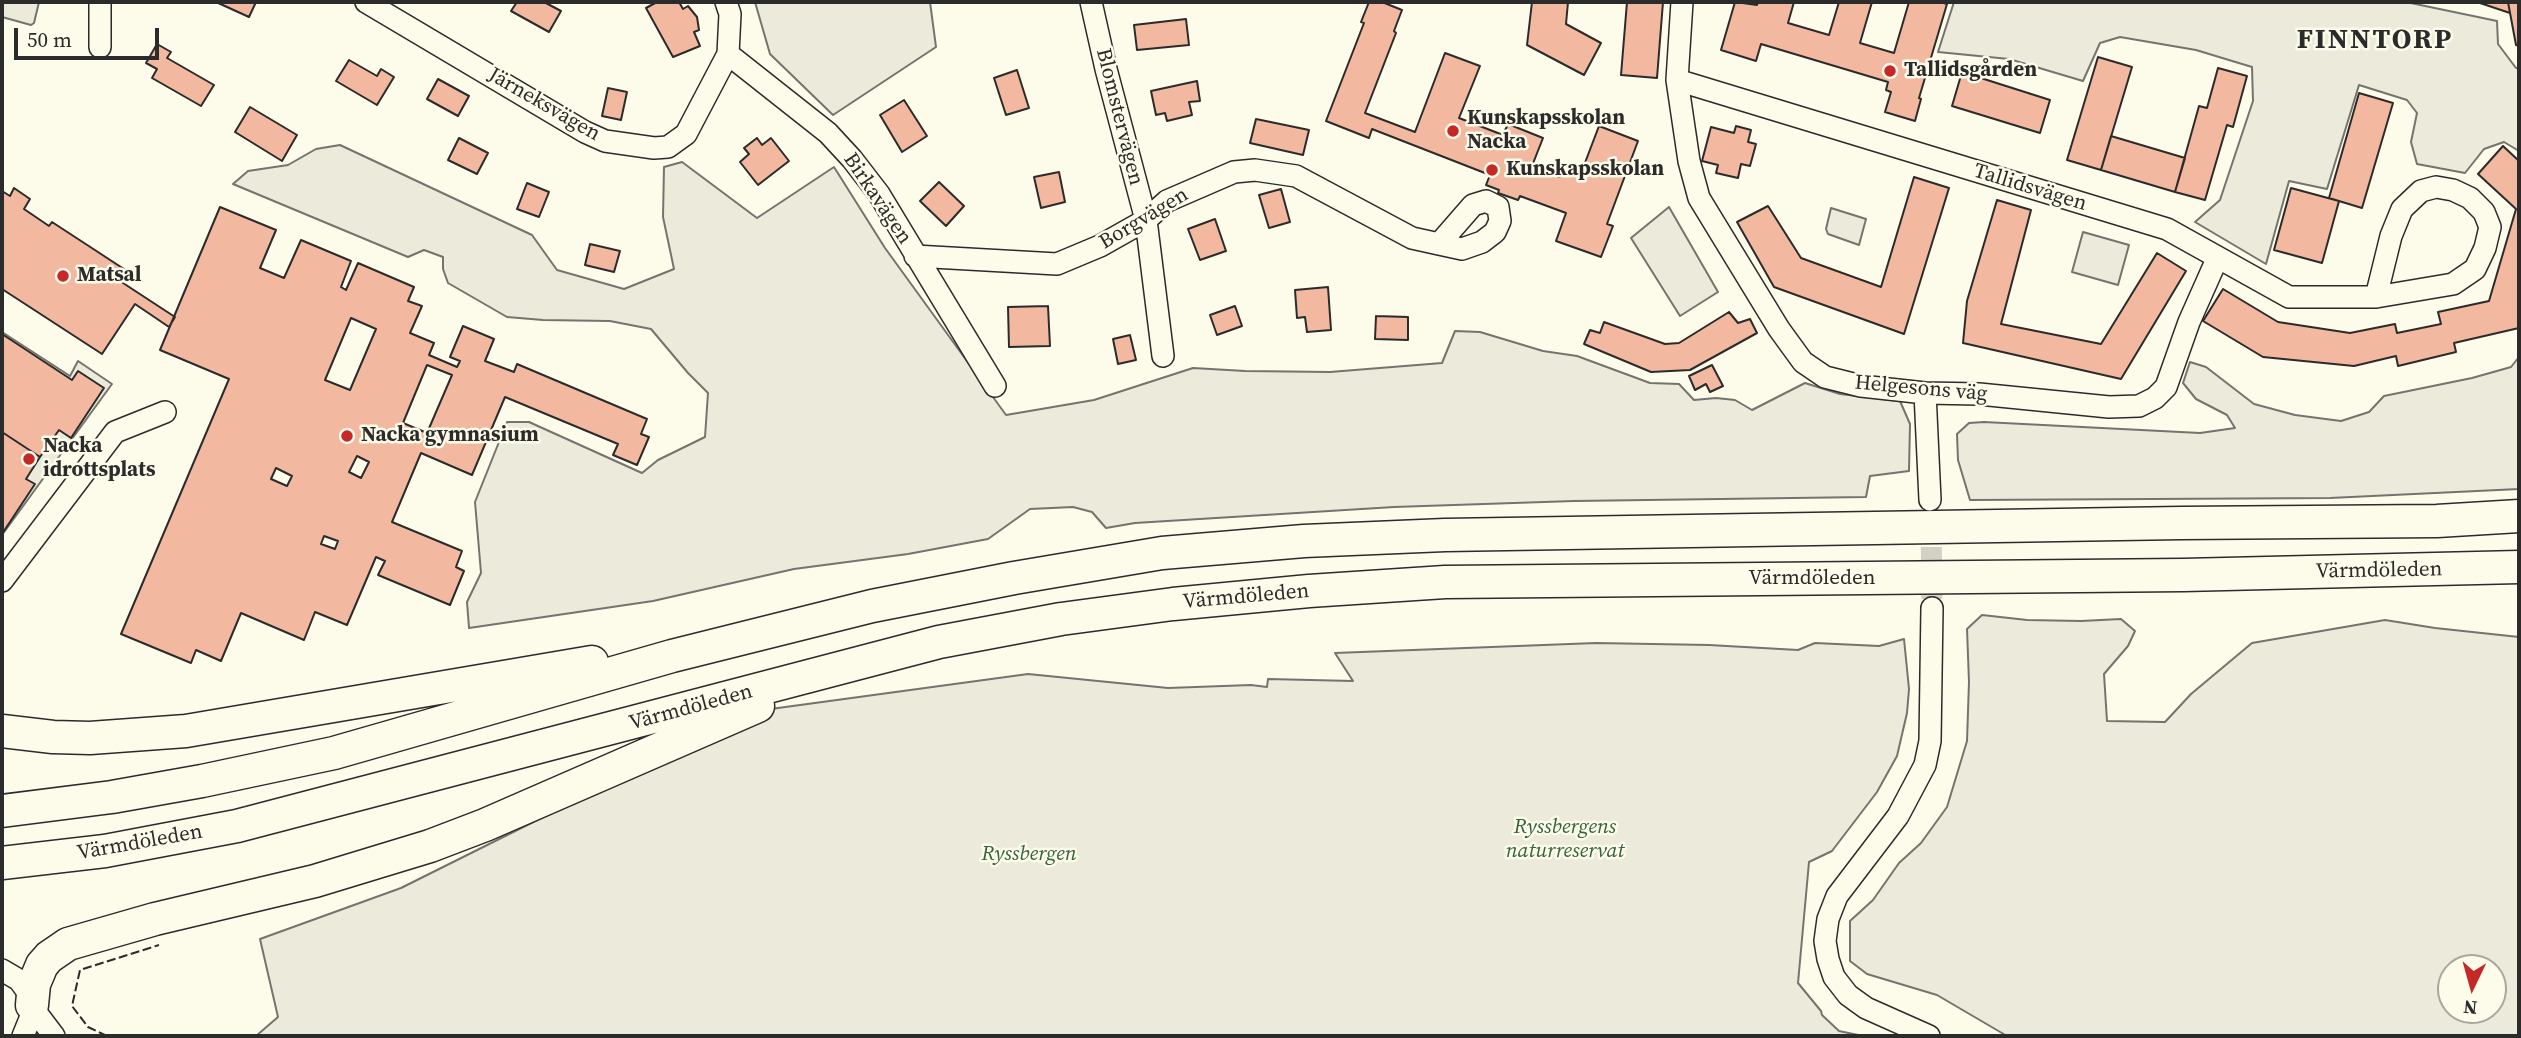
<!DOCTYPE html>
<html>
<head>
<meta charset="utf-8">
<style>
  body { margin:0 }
  #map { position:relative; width:2521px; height:1038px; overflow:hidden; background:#fdfbea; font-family:"Source Serif 4",serif }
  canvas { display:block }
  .frame { position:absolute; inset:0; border:4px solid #2b2b2b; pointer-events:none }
  .north { position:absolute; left:2437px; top:954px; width:70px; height:70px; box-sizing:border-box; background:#fdfbea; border:2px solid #a9a89e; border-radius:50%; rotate:185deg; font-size:19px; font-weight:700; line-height:28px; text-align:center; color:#2b2b2b }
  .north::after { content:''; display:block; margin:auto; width:24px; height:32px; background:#c62828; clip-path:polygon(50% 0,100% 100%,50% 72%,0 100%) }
  .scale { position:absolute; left:14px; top:28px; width:145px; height:32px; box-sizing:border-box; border:4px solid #2b2b2b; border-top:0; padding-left:9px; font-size:21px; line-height:24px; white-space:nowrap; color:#2b2b2b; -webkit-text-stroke:5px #fdfbea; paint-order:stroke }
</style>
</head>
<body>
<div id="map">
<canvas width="2521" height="1038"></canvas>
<div class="frame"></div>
<div class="north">N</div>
<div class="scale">50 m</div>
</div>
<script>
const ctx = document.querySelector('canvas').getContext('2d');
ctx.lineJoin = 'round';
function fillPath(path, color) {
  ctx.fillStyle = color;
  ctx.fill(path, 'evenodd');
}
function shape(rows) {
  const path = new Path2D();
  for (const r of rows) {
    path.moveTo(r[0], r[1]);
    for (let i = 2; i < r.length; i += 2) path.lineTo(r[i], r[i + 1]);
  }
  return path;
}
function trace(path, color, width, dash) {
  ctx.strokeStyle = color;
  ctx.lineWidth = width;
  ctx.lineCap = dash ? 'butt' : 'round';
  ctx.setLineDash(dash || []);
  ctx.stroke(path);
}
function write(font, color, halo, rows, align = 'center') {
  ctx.font = font + ' "Source Serif 4",serif';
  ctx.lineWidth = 5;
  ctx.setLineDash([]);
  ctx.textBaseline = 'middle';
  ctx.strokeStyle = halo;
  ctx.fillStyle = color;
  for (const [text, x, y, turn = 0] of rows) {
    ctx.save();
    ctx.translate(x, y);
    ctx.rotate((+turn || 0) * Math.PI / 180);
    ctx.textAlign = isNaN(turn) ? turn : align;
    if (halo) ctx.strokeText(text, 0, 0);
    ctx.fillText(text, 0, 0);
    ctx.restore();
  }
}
const green = shape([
  [2,2,39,2,34,23,31,25,2,17,2,2],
  [755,2,930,2,936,47,833,115,770,54,755,2],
  [1954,2,2406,2,2497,21,2498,44,2516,68,2519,68,2519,151,2504,142,2484,149,2465,173,2417,164,2411,142,2417,113,2407,100,2359,85,2327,189,2289,181,2266,264,2195,222,2220,200,2253,101,2252,67,2196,50,2120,37,2100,43,2083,81,2009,59,1938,52,1954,2],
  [340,145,532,235,557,270,624,289,674,269,663,217,664,167,682,162,757,218,834,167,885,248,1006,415,1094,400,1193,368,1245,371,1330,372,1442,363,1455,331,1480,332,1543,351,1577,356,1650,383,1679,384,1694,400,1716,398,1735,400,1752,410,1805,383,1840,394,1900,401,1910,424,1909,471,1870,476,1866,497,1574,501,1394,507,1135,523,1106,528,1092,512,1073,507,1030,509,988,539,908,554,794,569,653,601,469,628,467,602,481,573,475,502,507,422,529,422,642,473,658,460,705,437,708,393,688,373,651,329,610,321,543,320,507,317,448,283,443,269,443,257,424,250,408,257,233,184,248,171,288,165,316,149,340,145],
  [1831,208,1866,219,1859,245,1828,234,1826,229,1831,208],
  [2083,232,2129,245,2118,285,2072,272,2083,232],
  [2,332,70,376,78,361,112,384,2,535,2,332],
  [2519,357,2519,489,2330,498,1970,500,1958,460,1957,434,1969,423,1984,422,2200,433,2235,428,2227,415,2196,399,2183,383,2190,362,2206,367,2254,404,2295,415,2341,421,2369,412,2384,396,2472,378,2511,367,2519,357],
  [1982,615,2027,620,2081,621,2121,619,2135,631,2128,646,2104,674,2107,721,2165,722,2191,694,2252,643,2385,620,2435,628,2519,637,2519,1036,2007,1036,1937,995,1867,974,1850,961,1850,921,1873,900,1899,863,1921,843,1947,807,1967,741,1969,682,1967,629,1982,615],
  [2451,968,2493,968,2493,1010,2451,1010,2451,968],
  [1904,639,1909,689,1907,713,1897,756,1877,792,1832,851,1809,862,1798,983,1821,1011,1822,1015,1839,1031,1863,1036,256,1036,278,1017,260,939,401,888,756,711,1028,674,1168,688,1251,685,1267,687,1268,679,1353,681,1335,653,1596,643,1709,645,1798,650,1815,643,1879,646,1904,639]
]);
const parking = shape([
  [1669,207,1718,292,1680,316,1631,238,1669,207]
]);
const building = shape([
  [216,2,256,2,249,17,216,2],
  [517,2,544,2,561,11,549,32,511,11,517,2],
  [657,2,679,2,683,9,688,6,697,17,699,30,694,32,700,46,673,57,646,8,657,2],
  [1369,2,1382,2,1402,10,1394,31,1396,33,1365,113,1415,132,1445,53,1480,66,1459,118,1503,135,1508,124,1543,138,1532,166,1559,177,1583,168,1599,126,1638,141,1607,224,1613,226,1601,257,1556,241,1566,213,1520,196,1518,200,1498,193,1499,190,1486,185,1490,175,1372,129,1369,138,1326,121,1364,23,1361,22,1369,2],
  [1532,2,1568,2,1566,24,1601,43,1584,75,1527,45,1532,2],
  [1627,2,1663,2,1657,78,1621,75,1627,2],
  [1735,2,1757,5,1758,2,1794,2,1788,23,1829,35,1839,2,1872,2,1860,43,1894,53,1909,2,1940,2,1947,4,1919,98,1921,99,1915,121,1885,112,1891,92,1886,90,1888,82,1761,44,1756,61,1721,50,1735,2],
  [2477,2,2508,2,2510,13,2477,2],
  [2508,2,2519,2,2519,46,2516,45,2508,2],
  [1186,19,1189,45,1137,50,1134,25,1186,19],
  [157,44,171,52,167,58,214,85,201,106,152,78,157,69,146,63,157,44],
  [2098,57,2132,67,2101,170,2067,160,2098,57],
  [349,60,377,76,381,69,394,77,377,105,336,81,349,60],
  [2218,68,2247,76,2233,127,2227,125,2205,200,2175,192,2199,106,2207,108,2218,68],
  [1017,70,1029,108,1006,115,994,78,1017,70],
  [1962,72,2050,100,2040,133,1952,106,1962,72],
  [438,79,469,96,458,116,427,99,438,79],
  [1197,81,1200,101,1189,102,1192,115,1167,121,1165,113,1156,115,1151,91,1197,81],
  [608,88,627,92,621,120,602,116,608,88],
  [2359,93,2393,103,2362,208,2329,198,2359,93],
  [904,100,927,136,902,152,880,115,904,100],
  [250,107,297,135,282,161,235,132,250,107],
  [1256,119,1309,130,1303,155,1250,143,1256,119],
  [1736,126,1751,130,1748,142,1756,144,1750,166,1741,164,1738,178,1716,173,1718,165,1702,161,1711,127,1734,133,1736,126],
  [2111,136,2185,158,2175,192,2101,170,2111,136],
  [459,138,488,153,477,174,448,160,459,138],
  [757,138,762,145,771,138,789,161,758,185,740,162,749,154,744,148,757,138],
  [2503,146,2519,161,2519,328,2454,343,2456,352,2398,366,2396,356,2354,366,2263,357,2203,321,2223,289,2278,322,2350,333,2395,324,2397,333,2441,324,2438,312,2489,301,2516,209,2478,174,2503,146],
  [1059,172,1065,202,1041,208,1034,177,1059,172],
  [1914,177,1949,188,1904,334,1774,287,1737,222,1768,206,1801,258,1881,287,1914,177],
  [939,182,964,206,946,226,920,201,939,182],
  [527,183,549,192,539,217,517,209,527,183],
  [14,188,30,199,24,209,49,226,52,222,127,271,120,281,175,317,169,327,135,304,102,354,2,289,2,191,10,196,14,188],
  [2291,188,2339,201,2322,263,2274,250,2291,188],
  [1281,189,1290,222,1269,228,1259,195,1281,189],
  [1997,200,2031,210,2001,324,2101,344,2157,253,2186,271,2121,379,1963,343,1967,301,1997,200],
  [220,207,276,230,260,268,284,278,301,240,351,261,341,287,346,290,358,263,414,287,408,301,422,306,410,333,434,343,429,355,457,367,460,361,450,357,463,326,494,339,485,361,514,372,517,364,647,419,641,434,649,437,637,465,613,455,618,444,505,397,472,475,421,453,392,522,462,551,456,567,464,571,450,605,378,575,385,561,376,557,347,625,315,612,304,640,241,613,221,661,196,650,191,663,121,634,229,379,160,350,220,207],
  [351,318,376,329,350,390,325,380,351,318],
  [427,365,452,375,427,433,403,423,427,365],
  [357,456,369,462,361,478,349,472,357,456],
  [276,468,292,476,287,486,271,479,276,468],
  [324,536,338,541,335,549,321,544,324,536],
  [1215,219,1226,251,1200,260,1188,229,1215,219],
  [590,244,620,251,614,272,585,265,590,244],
  [1328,287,1331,330,1307,332,1305,317,1297,318,1295,290,1328,287],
  [1048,306,1050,346,1009,347,1008,307,1048,306],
  [1235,306,1242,326,1217,335,1210,315,1235,306],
  [1729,312,1738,323,1750,319,1757,333,1690,370,1651,372,1584,344,1590,330,1600,333,1604,322,1665,344,1679,343,1729,312],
  [1376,316,1408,317,1408,340,1375,339,1376,316],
  [2,334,72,380,78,371,104,388,71,438,59,430,40,457,2,432,2,334],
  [1130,335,1136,360,1118,364,1113,339,1130,335],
  [1712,365,1723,386,1710,392,1706,384,1695,390,1689,376,1712,365],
  [2,432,40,457,26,479,35,484,2,534,2,432]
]);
const minorTunnel = shape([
  [1931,516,1932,608]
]);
const minor = shape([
  [366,2,585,132,605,141,654,148,668,147,686,134,728,54,730,14,726,2],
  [1091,2,1106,69,1146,220,1163,356],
  [1682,2,1677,80,1689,161,1699,198,1779,329,1803,362,1825,377,1861,386,1925,393,1979,394,2109,407,2139,406,2155,398,2166,387,2189,322,2217,259],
  [100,47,100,2],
  [728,54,828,133,852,159,879,194,995,386],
  [1677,80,2167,229,2289,297,2376,297,2453,284,2475,269,2485,248,2490,227,2484,212,2470,198,2453,190,2436,187,2421,191,2402,209,2391,236,2376,297],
  [915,256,1057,264,1100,246,1146,220,1167,201,1234,172,1255,170,1296,176,1412,238,1439,244,1462,249,1482,242,1495,232,1500,221,1498,207,1486,201,1473,205,1439,244],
  [1925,393,1930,500],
  [2,581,115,432,165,412],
  [2,970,19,980,30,995,32,1014,23,1036],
  [32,1007,54,1036],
  [1929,1036,1866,1008,1848,995,1834,977,1828,959,1825,941,1828,919,1837,896,1898,816,1925,765,1930,741,1932,608]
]);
const highway = shape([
  [2,731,53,737,90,738,186,731,592,662],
  [2,811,112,797,202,781,334,753,672,656,872,606,1014,578,1162,553,1304,541,1445,535,2181,523,2437,521,2519,516],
  [2,863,105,851,237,826,939,642,1061,619,1173,604,1309,591,1445,582,2183,575,2519,567],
  [32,1005,34,984,42,965,49,957,68,944,155,919,315,881,430,846,485,825,758,706]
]);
const fence = shape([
  [107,1036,88,1027,72,1006,80,970,159,945]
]);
const markers = [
  [1890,71,7,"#c62828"],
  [1453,131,7,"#c62828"],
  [1492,170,7,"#c62828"],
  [63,276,7,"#c62828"],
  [347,436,7,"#c62828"],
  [29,459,7,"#c62828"]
];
const poiNames = [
  ["Tallidsgården",1904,71],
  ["Kunskapsskolan",1467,119],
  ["Nacka",1467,143],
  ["Kunskapsskolan",1506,170],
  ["Matsal",77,276],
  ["Nacka gymnasium",361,436],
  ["Nacka",43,447],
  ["idrottsplats",43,471]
];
const streetNames = [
  ["Järneksvägen",544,105,30],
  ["Blomstervägen",1119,117,76],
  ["Tallidsvägen",2030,188,17],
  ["Birkavägen",877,199,56],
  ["Borgvägen",1144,219,-31],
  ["Helgesons väg",1921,389,5],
  ["Värmdöleden",2379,571,-1],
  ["Värmdöleden",1812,579],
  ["Värmdöleden",1246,597,-5],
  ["Värmdöleden",691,708,-15],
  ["Värmdöleden",140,843,-10]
];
const parkNames = [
  ["Ryssbergens",1565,828],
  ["naturreservat",1565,852],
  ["Ryssbergen",1029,855]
];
const districtNames = [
  ["FINNTORP",2375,41]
];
fillPath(green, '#ecebdb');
trace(green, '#74746e', 2);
fillPath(parking, '#eceadb');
trace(parking, '#74746e', 2);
fillPath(building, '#f2b8a0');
trace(building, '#2b2b2b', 2);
trace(minorTunnel, '#d3d1c4', 21, [21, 10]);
trace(minor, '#2b2b2b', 24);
trace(highway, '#2b2b2b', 35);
trace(minor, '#fdfbea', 21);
trace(highway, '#fdfbea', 32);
trace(fence, '#2b2b2b', 2, [9, 3.5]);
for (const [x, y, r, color] of markers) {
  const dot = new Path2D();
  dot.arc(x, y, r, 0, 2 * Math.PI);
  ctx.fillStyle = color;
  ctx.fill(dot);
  trace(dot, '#fdfbea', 2.5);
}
write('bold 21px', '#2b2b2b', '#fdfbea', poiNames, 'left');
write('21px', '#2b2b2b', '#fdfbea', streetNames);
write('italic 21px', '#34623c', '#fdfbea', parkNames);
ctx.letterSpacing = '2px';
write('bold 28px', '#2b2b2b', '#fdfbea', districtNames);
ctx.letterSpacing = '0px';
</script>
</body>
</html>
